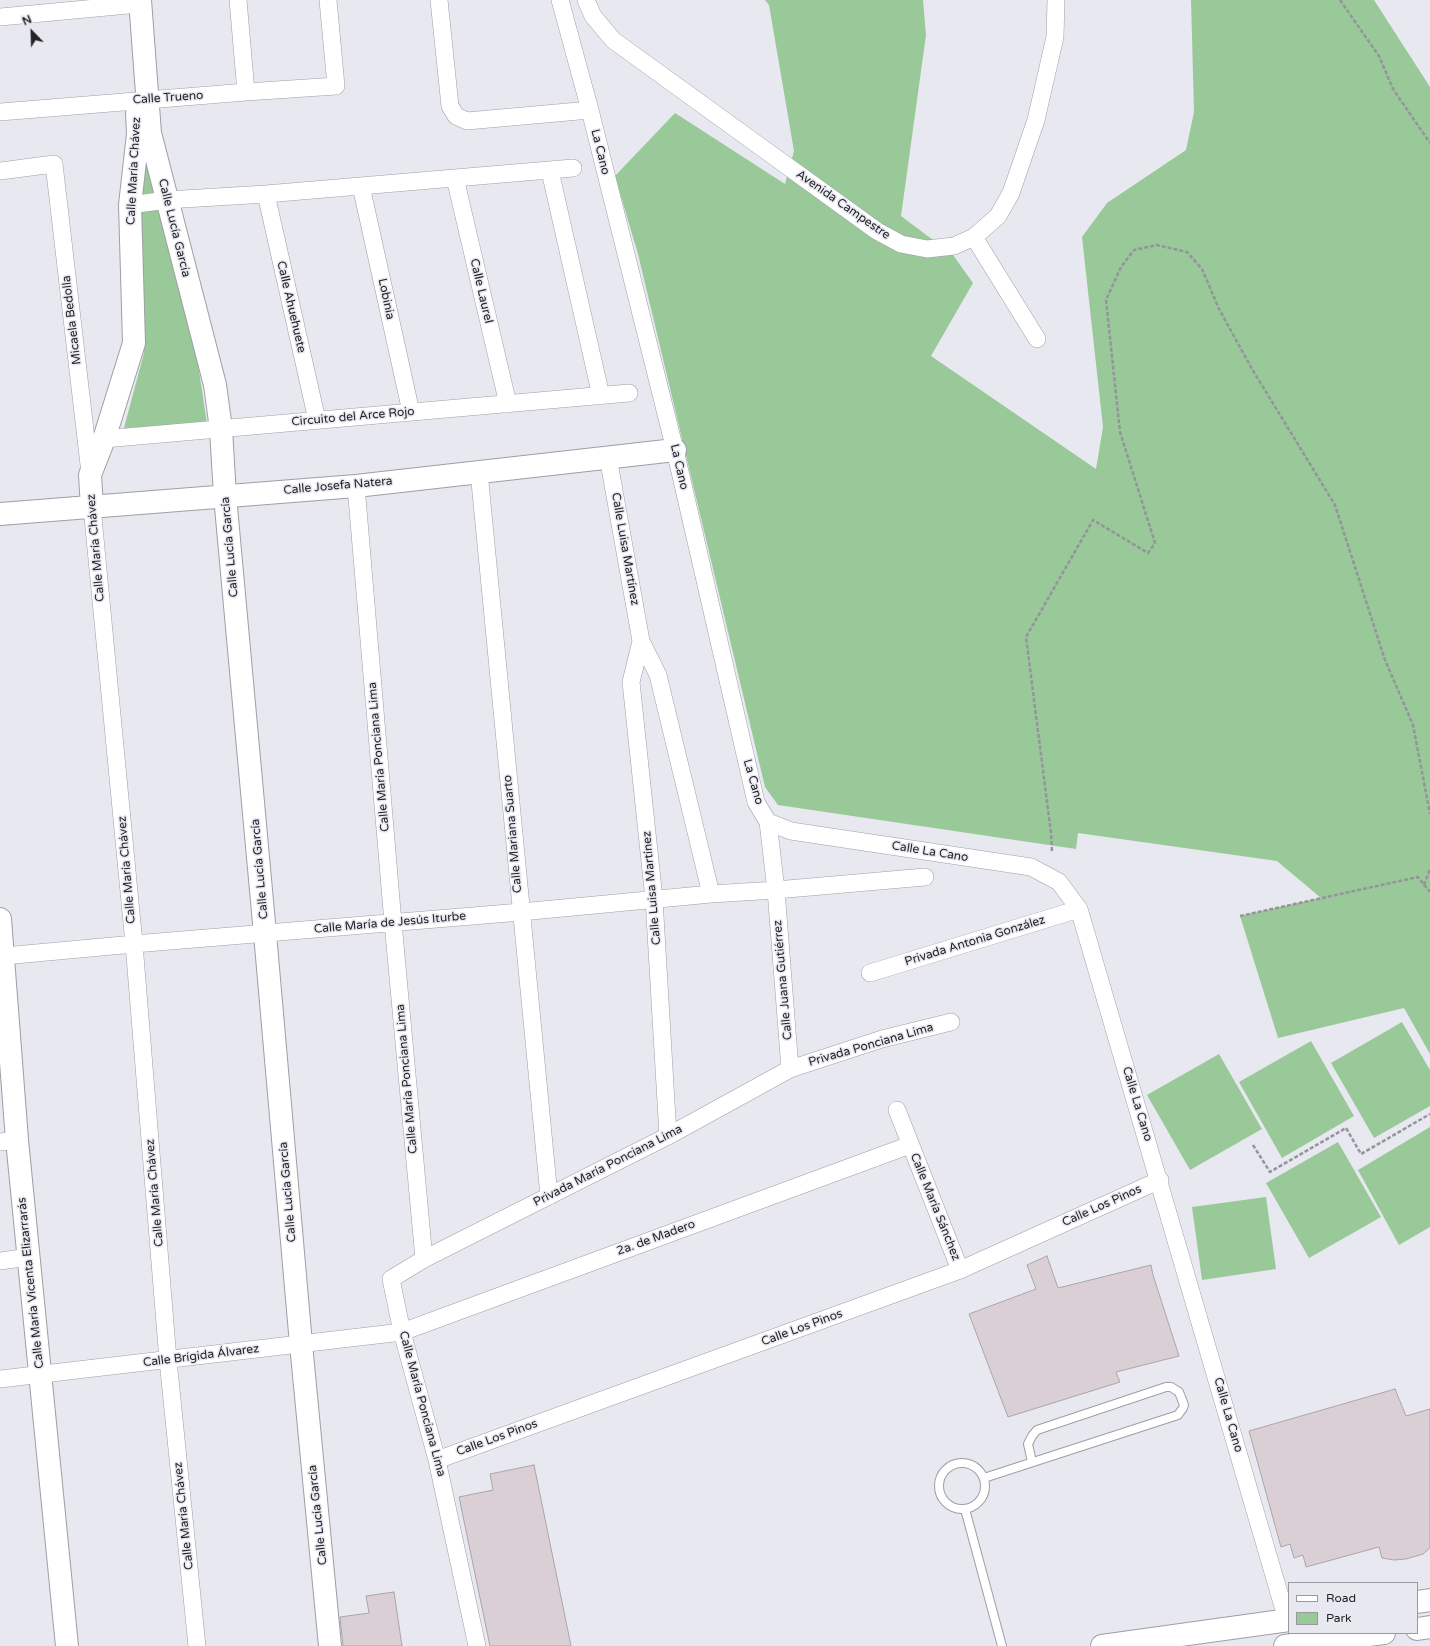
<!DOCTYPE html>
<html>
<head>
<meta charset="utf-8">
<style>
  body { margin:0 }
  #map { position:relative; width:1430px; height:1646px; overflow:hidden; background:#e8e8f1; font-family:"Varela Round",sans-serif }
  canvas { display:block }
  .legend { position:absolute; left:1288px; top:1582px; width:130px; height:52px; box-sizing:border-box; background:#e8e8f1; border:1px solid #9999a0; margin:0; padding:5px 7px; list-style:none; font-size:12px; color:#232326 }
  .legend li { display:flex; align-items:center; gap:8px; height:20px }
  .legend b { width:20px; border:1px solid #9999a0 }
  .north { position:absolute; left:12px; top:12px; width:40px; height:40px; -webkit-text-stroke:3px #e8e8f1; paint-order:stroke; rotate:337deg; font-size:11px; font-weight:700; line-height:16px; text-align:center; color:#232326 }
  .north::after { content:''; display:block; margin:auto; width:14px; height:18px; background:#232326; clip-path:polygon(50% 0,100% 100%,50% 72%,0 100%) }
</style>
</head>
<body>
<div id="map">
<canvas width="1430" height="1646"></canvas>
<ul class="legend">
<li><b style="height:5px;background:#fff"></b>Road</li>
<li><b style="height:11px;background:#99c998"></b>Park</li>
</ul>
<div class="north">N</div>
</div>
<script>
const ctx = document.querySelector('canvas').getContext('2d');
ctx.lineJoin = 'round';
function fillPath(path, color) {
  ctx.fillStyle = color;
  ctx.fill(path, 'evenodd');
}
function shape(rows) {
  const path = new Path2D();
  for (const r of rows) {
    if (r.length === 3) {
      path.moveTo(r[0] + r[2], r[1]);
      path.arc(r[0], r[1], r[2], 0, 2 * Math.PI);
      continue;
    }
    path.moveTo(r[0], r[1]);
    for (let i = 2; i < r.length; i += 2) path.lineTo(r[i], r[i + 1]);
  }
  return path;
}
function trace(path, color, width, dash) {
  ctx.strokeStyle = color;
  ctx.lineWidth = width;
  ctx.lineCap = dash ? 'butt' : 'round';
  ctx.setLineDash(dash || []);
  ctx.stroke(path);
}
function write(font, color, halo, rows, align = 'center') {
  ctx.font = font + ' "Varela Round",sans-serif';
  ctx.lineWidth = 3;
  ctx.setLineDash([]);
  ctx.textBaseline = 'middle';
  ctx.strokeStyle = halo;
  ctx.fillStyle = color;
  for (const [text, x, y, turn = 0] of rows) {
    ctx.save();
    ctx.translate(x, y);
    ctx.rotate((+turn || 0) * Math.PI / 180);
    ctx.textAlign = isNaN(turn) ? turn : align;
    if (halo) ctx.strokeText(text, 0, 0);
    ctx.fillText(text, 0, 0);
    ctx.restore();
  }
}
const green = shape([
  [765,0,923,0,926,35,901,216,953,255,973,283,931,356,1096,469,1103,427,1082,237,1107,203,1186,150,1194,112,1191,0,1374,0,1430,87,1430,1054,1404,1008,1278,1038,1240,916,1321,898,1277,861,1078,833,1076,849,778,805,765,787,638,254,615,176,675,113,785,184,794,151,769,5],
  [146,144,197,357,207,424,124,428,144,353,134,221],
  [1402,1022,1430,1070,1430,1106,1374,1138,1331,1063],
  [1311,1041,1354,1116,1282,1158,1239,1082],
  [1219,1054,1262,1129,1190,1170,1147,1095],
  [1430,1127,1430,1227,1399,1245,1358,1170],
  [1338,1142,1381,1217,1309,1258,1266,1183],
  [1266,1197,1276,1269,1202,1280,1192,1207]
]);
const building = shape([
  [1047,1256,1058,1288,1151,1265,1153,1275,1179,1356,1116,1372,1120,1382,1008,1417,969,1314,1036,1289,1027,1265,1047,1256],
  [1395,1389,1406,1416,1430,1409,1430,1548,1423,1554,1406,1559,1394,1560,1382,1558,1379,1547,1306,1567,1303,1555,1294,1558,1290,1544,1281,1547,1249,1431,1395,1389],
  [534,1465,571,1646,490,1646,459,1497,493,1490,490,1474,534,1465],
  [394,1592,402,1646,343,1646,340,1617,369,1613,366,1596,394,1592]
]);
const path = shape([
  [1340,0,1379,56,1393,89,1430,143],
  [1052,851,1051,833,1026,637,1093,520,1148,553,1155,543,1120,432,1106,300,1121,267,1134,250,1157,245,1187,252,1202,269,1219,309,1252,369,1335,505,1385,660,1413,725,1430,814],
  [1424,885,1430,869],
  [1240,916,1418,877,1430,892],
  [1253,1145,1270,1172,1346,1128,1361,1154,1430,1114]
]);
const lane = shape([
  [962,1486,23],
  [984,1478,1178,1415,1183,1408,1184,1405,1179,1392,1171,1387,1166,1387,1037,1430,1032,1436,1028,1444,1032,1462],
  [965,1509,1002,1646]
]);
const street = shape([
  [238,0,246,92],
  [439,0,450,106,456,116,467,121,590,110],
  [560,0,590,110,675,450,756,802,768,822,776,890,790,1069],
  [586,0,593,16,613,40,877,231,901,244,927,249,954,246,974,237,998,216,1011,193,1036,120,1055,37,1056,0],
  [0,17,128,5],
  [0,112,246,92,336,86,328,0],
  [0,171,54,164,90,473],
  [550,171,601,396],
  [455,178,508,404],
  [361,186,411,412],
  [266,194,317,420],
  [130,205,167,200,266,194,573,168],
  [974,237,1037,339],
  [104,439,629,393],
  [608,457,641,641,658,675,711,894],
  [479,472,549,1196],
  [356,486,393,923,424,1259],
  [92,507,134,944,168,1360,197,1646],
  [641,641,631,682,654,899,668,1136],
  [768,822,791,831,1031,867,1059,882,1079,909,1287,1620],
  [4,956,134,944,521,912,711,894,776,890,925,877],
  [870,973,1079,909],
  [897,1110,960,1270],
  [0,1142,17,1140],
  [0,1261,29,1257],
  [0,1379,402,1332,910,1145],
  [437,1460,960,1270,1160,1180],
  [477,1646,437,1460,402,1332,391,1279,424,1259,668,1136,790,1069,882,1039,951,1022]
]);
const secondary = shape([
  [140,0,150,133,215,385,221,429,225,496,265,934,301,1344,330,1646],
  [92,507,90,475,104,439,134,343,130,205,138,134,137,113],
  [0,514,356,486,675,450],
  [0,919,17,1140,67,1646]
]);
const primary = shape([
  [1417,1602,1430,1600],
  [1417,1629,1430,1627],
  [1102,1646,1289,1620],
  [1285,1646,1384,1633]
]);
const streetNames = [
  ["Calle Trueno",168,98,-4],
  ["La Cano",600,152,76],
  ["Calle María Chávez",134,171,-87],
  ["Avenida Campestre",843,205,35],
  ["Calle Lucía García",174,228,76],
  ["Calle Laurel",481,291,77],
  ["Lobinia",386,299,78],
  ["Calle Ahuehuete",291,307,77],
  ["Micaela Bedolla",72,320,-97],
  ["Circuito del Arce Rojo",353,417,-5],
  ["La Cano",679,467,77],
  ["Calle Josefa Natera",338,486,-5],
  ["Calle Lucía García",230,547,-95],
  ["Calle María Chávez",96,548,-95],
  ["Calle Luisa Martínez",625,549,80],
  ["Calle María Ponciana Lima",379,757,-95],
  ["La Cano",753,782,74],
  ["Calle Mariana Suarto",513,834,-95],
  ["Calle La Cano",930,852,9],
  ["Calle Lucía García",260,869,-95],
  ["Calle María Chávez",127,870,-95],
  ["Calle Luisa Martínez",652,888,-95],
  ["Calle María de Jesús Iturbe",390,923,-5],
  ["Privada Antonia González",975,941,-17],
  ["Calle Juana Gutiérrez",783,980,-95],
  ["Privada Ponciana Lima",871,1045,-16],
  ["Calle María Ponciana Lima",407,1079,-95],
  ["Calle La Cano",1137,1104,73],
  ["Privada María Ponciana Lima",608,1166,-27],
  ["Calle Lucía García",288,1192,-95],
  ["Calle María Chávez",155,1193,-95],
  ["Calle Los Pinos",1102,1206,-24],
  ["Calle María Sánchez",935,1207,68],
  ["2a. de Madero",656,1238,-20],
  ["Calle María Vicenta Elizarrarás",31,1283,-96],
  ["Calle Los Pinos",802,1328,-20],
  ["Calle Brígida Álvarez",201,1356,-7],
  ["Calle María Ponciana Lima",422,1404,75],
  ["Calle La Cano",1228,1415,74],
  ["Calle Los Pinos",497,1438,-20],
  ["Calle Lucía García",318,1515,-96],
  ["Calle María Chávez",184,1516,-96]
];
fillPath(green, '#99c998');
fillPath(building, '#d9cfd4');
trace(building, '#ada4a9', 1);
trace(lane, '#9e9ea6', 10);
trace(street, '#9e9ea6', 18);
trace(secondary, '#9e9ea6', 24);
trace(primary, '#9e9ea6', 24);
trace(path, '#94949b', 2.5, [4, 2]);
trace(lane, '#fff', 8);
trace(street, '#fff', 17);
trace(secondary, '#fff', 22);
trace(primary, '#fff', 22);
write('12px', '#232326', '#e8e8f1', streetNames);
</script>
</body>
</html>
